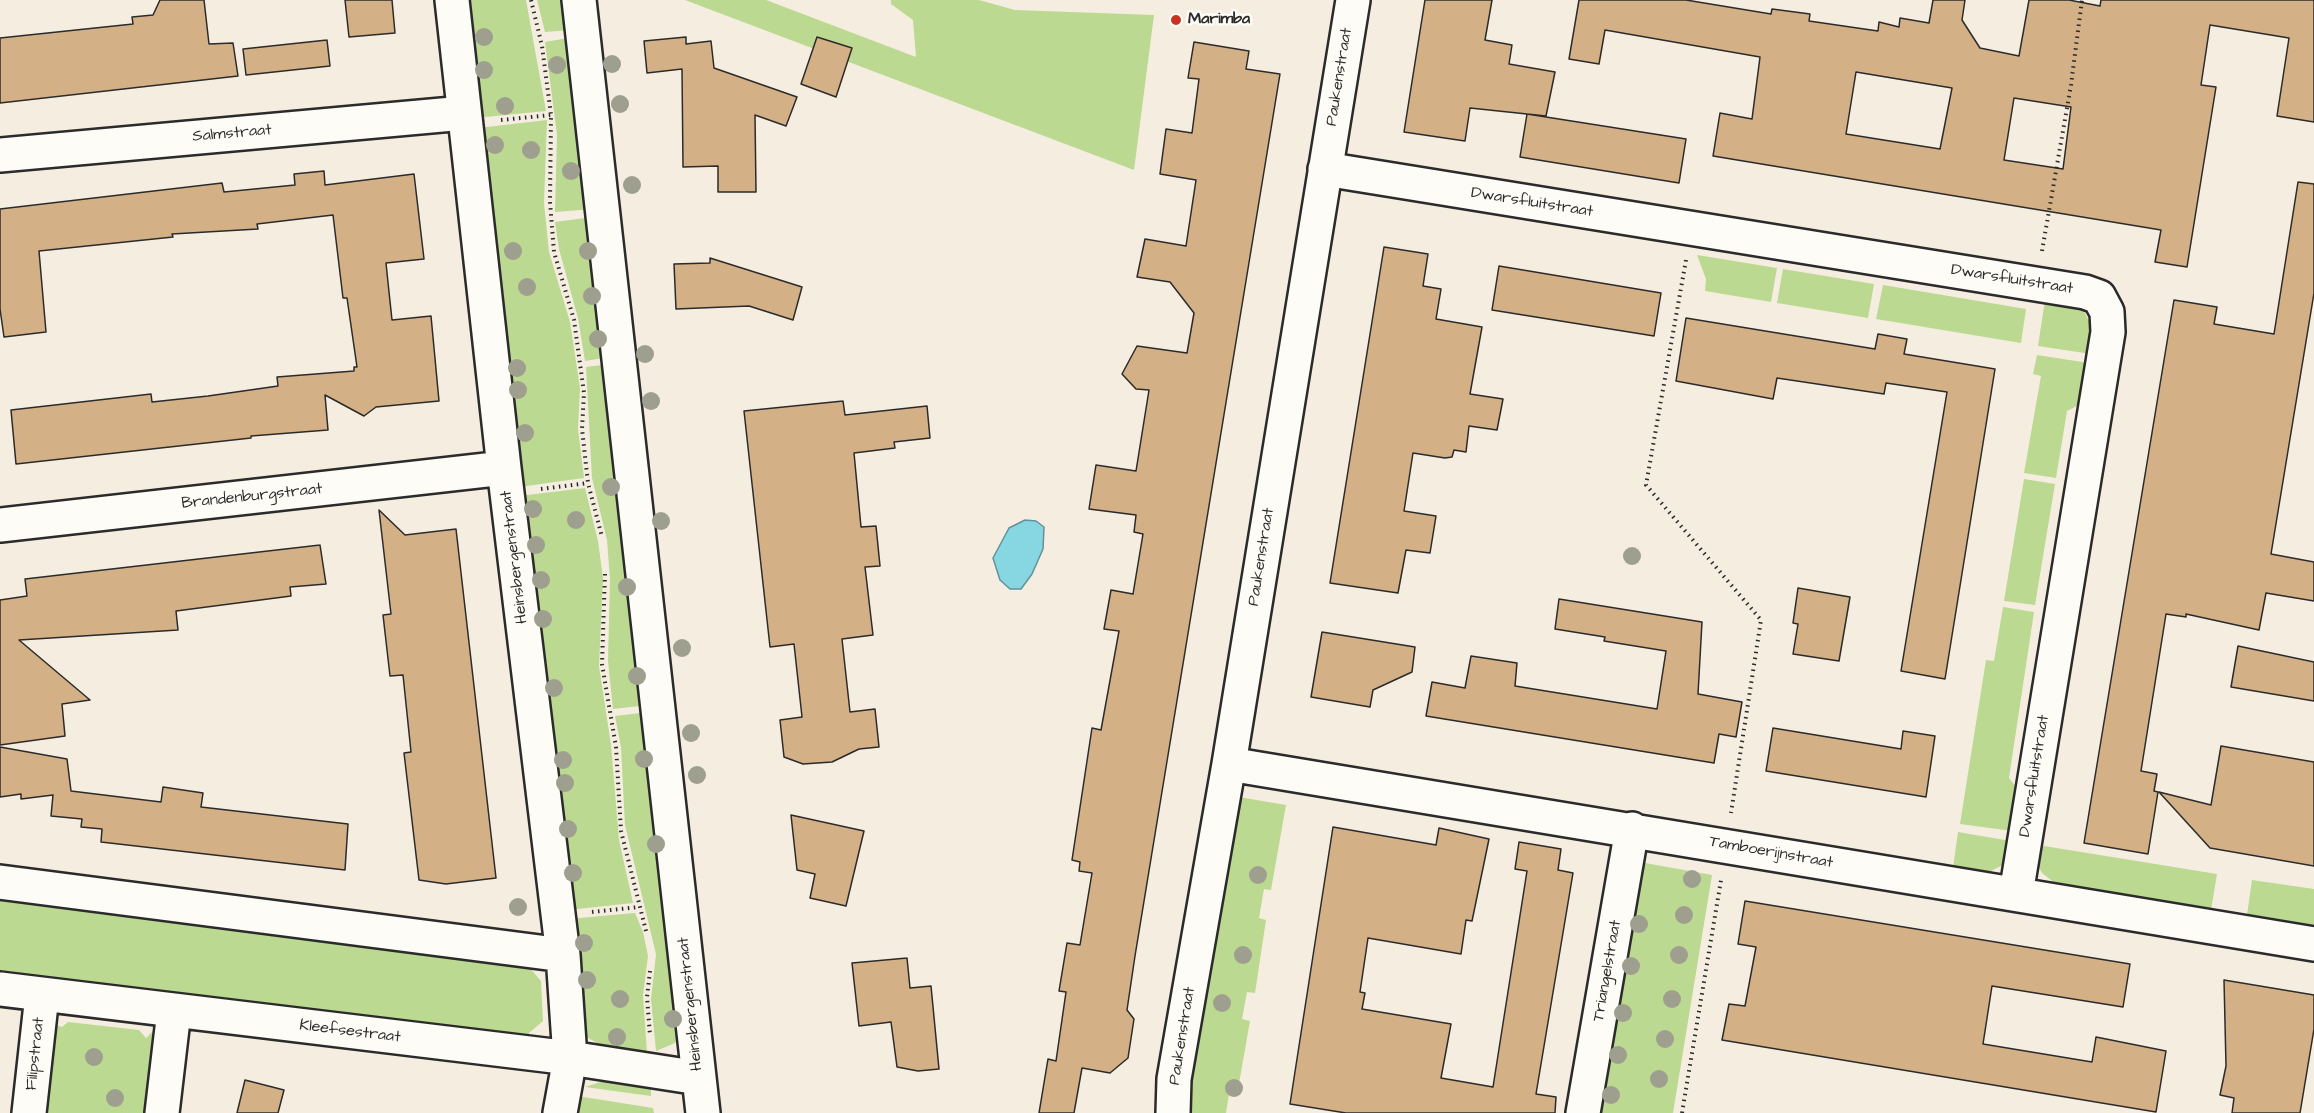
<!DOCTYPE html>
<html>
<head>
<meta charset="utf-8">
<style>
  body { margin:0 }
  canvas { display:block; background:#f5ede0 }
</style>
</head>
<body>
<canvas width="2314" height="1113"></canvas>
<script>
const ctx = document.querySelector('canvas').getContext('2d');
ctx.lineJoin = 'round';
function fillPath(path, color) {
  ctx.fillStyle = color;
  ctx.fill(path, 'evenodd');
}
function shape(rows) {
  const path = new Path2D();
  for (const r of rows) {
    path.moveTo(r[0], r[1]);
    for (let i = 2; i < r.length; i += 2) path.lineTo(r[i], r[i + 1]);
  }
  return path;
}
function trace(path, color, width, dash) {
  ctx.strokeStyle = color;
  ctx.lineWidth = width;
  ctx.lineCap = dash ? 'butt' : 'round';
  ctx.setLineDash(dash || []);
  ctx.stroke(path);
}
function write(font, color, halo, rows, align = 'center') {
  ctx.font = font + ' "Architects Daughter",sans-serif';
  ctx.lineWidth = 5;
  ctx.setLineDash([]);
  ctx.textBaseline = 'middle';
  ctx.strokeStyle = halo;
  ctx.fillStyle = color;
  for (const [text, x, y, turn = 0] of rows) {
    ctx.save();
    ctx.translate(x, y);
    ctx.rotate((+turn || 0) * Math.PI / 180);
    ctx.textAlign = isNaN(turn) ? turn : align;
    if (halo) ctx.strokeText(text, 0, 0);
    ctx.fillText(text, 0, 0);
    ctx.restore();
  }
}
const green = shape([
  [464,0,526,0,546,111,475,118],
  [537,0,568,0,571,30,545,32],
  [685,0,766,0,916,57,913,20,891,4,891,0,979,0,1015,10,1154,15,1134,170],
  [574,37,593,209,555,212,557,135,545,42],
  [547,120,544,203,549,252,570,322,580,388,578,429,584,478,519,487,478,128],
  [593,217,609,357,585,361,578,318,559,249,555,222],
  [1697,255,1777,268,1771,302,1705,291,1706,279],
  [1783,269,1874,284,1868,318,1777,303],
  [1883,285,2026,309,2021,343,1876,319],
  [2045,300,2071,305,2085,313,2093,329,2091,354,2038,346],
  [2037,355,2089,363,2083,403,2067,411,2056,478,2024,473,2041,376,2033,374],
  [609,364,649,705,613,709,608,661,610,579,607,540,592,478,586,367],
  [2024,479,2055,484,2035,605,2004,601],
  [585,488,598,541,603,578,599,666,611,745,619,840,633,903,568,910,519,496],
  [2003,607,2034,612,2009,778,2019,791,2012,831,1960,824,1986,660,1994,661],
  [649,712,680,1035,675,1043,656,1051,651,999,656,954,625,825,621,747,615,716],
  [1239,797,1286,805,1271,890,1264,889,1259,918,1266,920,1255,993,1247,992,1242,1019,1250,1021,1237,1095,1229,1094,1226,1113,1189,1113,1194,1058,1233,814],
  [1958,832,2011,841,2008,858,2003,865,1987,873,1953,868],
  [2038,845,2217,874,2211,910,2056,884,2042,873,2037,864],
  [1645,863,1712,875,1673,1113,1601,1113,1641,871],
  [2252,880,2314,889,2314,926,2247,915],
  [0,895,528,966,541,981,543,1021,529,1033,529,1041,67,980,0,975],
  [635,913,643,932,648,956,643,995,647,1053,605,1047,588,1038,582,1030,568,919],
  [68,1022,139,1030,146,1038,152,1032,155,1039,151,1113,42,1113,54,1024,62,1027],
  [607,1080,651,1084,651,1096,585,1087],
  [577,1096,653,1108,654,1113,573,1113]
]);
const water = shape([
  [1025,520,1036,521,1044,527,1043,549,1032,574,1021,589,1010,589,1000,580,993,558,1009,528,1025,520]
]);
const building = shape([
  [160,0,204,0,209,44,233,43,238,76,0,103,0,38,133,24,132,17,153,15,160,0],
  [345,0,392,0,395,33,349,37,345,0],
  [1425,0,1492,0,1485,40,1512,45,1509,64,1555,72,1546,116,1470,108,1465,141,1404,132,1425,0],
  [1579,0,1686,0,1771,14,1772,9,1810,14,1809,21,1878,31,1879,22,1899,27,1900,18,1929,23,1933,0,1965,0,1962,20,1980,48,2019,56,2029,0,2069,0,2100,6,2101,0,2314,0,2314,122,2277,116,2289,38,2210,25,2201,85,2216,87,2187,267,2155,262,2161,230,1713,156,1720,113,1752,119,1760,57,1605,30,1599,64,1569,59,1579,0],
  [1856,72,1952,88,1940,149,1846,134,1856,72],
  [2014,98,2071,107,2063,169,2004,160,2014,98],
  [686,37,686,44,711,41,714,68,797,97,786,126,755,115,756,192,718,192,718,166,683,167,682,69,647,73,644,41,686,37],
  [817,37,852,48,836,97,801,84,817,37],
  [327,40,330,66,246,75,243,49,327,40],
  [1194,42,1249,51,1246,69,1280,74,1135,956,1127,1010,1134,1019,1128,1058,1110,1073,1082,1068,1074,1113,1039,1113,1048,1059,1056,1061,1066,992,1059,991,1067,943,1080,945,1092,873,1079,871,1080,862,1072,860,1092,728,1101,730,1119,631,1104,629,1111,590,1133,594,1143,534,1134,532,1136,515,1089,509,1096,465,1136,471,1149,390,1136,389,1122,374,1137,346,1187,353,1194,313,1170,282,1137,277,1145,239,1186,246,1196,180,1160,174,1166,129,1192,133,1199,79,1188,78,1194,42],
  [1527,114,1686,139,1679,183,1520,157,1527,114],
  [324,171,325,185,414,174,424,259,386,263,389,292,392,320,431,316,439,401,376,407,364,416,325,395,328,430,251,436,251,438,16,464,11,410,151,394,152,402,208,396,278,386,277,377,354,371,354,367,357,367,347,298,343,298,333,215,257,224,258,229,172,234,173,237,39,251,46,332,4,337,0,309,0,209,222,183,224,192,295,185,294,174,324,171],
  [2298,182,2314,184,2314,293,2271,554,2314,562,2314,601,2266,593,2259,630,2186,614,2186,617,2166,614,2141,771,2157,774,2154,791,2158,792,2148,854,2084,843,2174,300,2217,307,2214,324,2274,334,2298,182],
  [1384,247,1428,254,1423,286,1441,289,1436,319,1482,327,1470,394,1503,399,1497,430,1469,426,1466,452,1454,450,1452,457,1445,458,1413,453,1404,511,1436,516,1430,553,1406,550,1398,593,1330,583,1384,247],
  [710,258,802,287,793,320,749,306,676,309,674,264,710,263,710,258],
  [1499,266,1661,293,1654,336,1492,310,1499,266],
  [1686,318,1875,349,1878,334,1907,339,1904,354,1995,369,1945,679,1901,671,1947,392,1886,383,1884,394,1777,378,1773,399,1676,381,1686,318],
  [843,401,845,415,927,406,930,438,894,442,895,448,854,453,861,527,876,526,880,566,865,567,873,635,842,639,850,712,875,709,879,747,859,749,832,762,803,764,784,757,780,720,802,717,794,644,770,647,744,411,843,401],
  [379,510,405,535,456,529,496,878,446,884,419,880,404,753,411,752,403,675,390,676,383,615,391,614,379,510],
  [320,545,326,584,290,587,291,596,176,611,178,630,19,640,90,700,62,704,65,736,0,745,0,600,27,596,25,579,320,545],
  [1798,588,1850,597,1839,661,1793,654,1798,624,1793,623,1798,588],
  [1559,599,1702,622,1698,694,1742,702,1736,737,1719,734,1714,763,1426,716,1432,682,1465,688,1471,656,1517,663,1515,686,1657,709,1666,651,1604,641,1605,637,1555,629,1559,599],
  [1322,632,1415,647,1412,672,1373,690,1370,707,1311,697,1322,632],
  [2238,646,2314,662,2314,701,2231,687,2238,646],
  [1773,728,1901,749,1903,731,1935,736,1926,797,1766,771,1773,728],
  [2221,746,2314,762,2314,866,2210,848,2159,792,2211,805,2221,746],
  [0,747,67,759,71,791,161,802,163,787,203,793,201,807,348,824,345,870,101,842,102,829,81,827,82,819,51,816,53,795,21,799,21,794,0,797,0,747],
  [791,815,864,831,846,906,810,898,815,874,797,870,791,815],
  [1333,827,1436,845,1439,828,1489,839,1472,921,1466,920,1461,954,1368,938,1360,992,1365,993,1362,1009,1451,1024,1441,1078,1493,1087,1527,871,1515,869,1519,842,1561,849,1558,870,1573,873,1536,1094,1556,1097,1555,1113,1346,1113,1290,1104,1333,827],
  [1745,901,2130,964,2123,1007,1992,986,1983,1044,2092,1062,2096,1037,2166,1051,2156,1112,1722,1040,1729,1004,1745,1006,1756,947,1738,944,1745,901],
  [907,958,910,988,931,986,939,1069,918,1071,897,1067,891,1022,859,1026,852,963,907,958],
  [2224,980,2314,995,2314,1029,2300,1113,2232,1113,2234,1098,2220,1095,2226,1066,2224,980],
  [245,1080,284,1090,278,1113,237,1113,245,1080]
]);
const path = shape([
  [531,0,542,46,551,115,550,202,554,252,574,320,584,393,582,429,588,483,602,537],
  [501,120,551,115],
  [2042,251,2071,85,2082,0],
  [1686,260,1646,485,1761,620,1731,813],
  [541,489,588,483],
  [605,574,602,664,616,747,621,831,646,931],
  [592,912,639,907],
  [650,971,647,997,650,1035],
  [1682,1113,1721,880]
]);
const minor = shape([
  [452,0,504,468,563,955,570,1058,560,1113],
  [579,0,703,1113],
  [0,155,464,113],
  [1325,169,2085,292,2099,297,2107,312,2108,332,2016,894],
  [0,525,504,468],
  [1229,764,2314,944],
  [0,882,563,955],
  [0,989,570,1058,699,1078],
  [29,1113,42,995],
  [162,1113,174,1011],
  [1173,1113,1174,1079,1229,764,1353,0],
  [1583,1113,1632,829]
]);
const trees = [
  [484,37],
  [612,64],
  [557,65],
  [484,70],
  [620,104],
  [505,106],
  [495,145],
  [531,150],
  [571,171],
  [632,185],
  [513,251],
  [588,251],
  [527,287],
  [592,296],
  [598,339],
  [645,354],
  [517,368],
  [518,390],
  [651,401],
  [525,433],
  [611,487],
  [533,509],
  [576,520],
  [661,521],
  [536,545],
  [1632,556],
  [541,580],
  [627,587],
  [543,619],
  [682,648],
  [637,676],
  [554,688],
  [691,733],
  [644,759],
  [563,760],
  [697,775],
  [565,783],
  [568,829],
  [656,844],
  [573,873],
  [1258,875],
  [1692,879],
  [518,907],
  [1684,915],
  [1639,924],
  [584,943],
  [1243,955],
  [1679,955],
  [1631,966],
  [587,980],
  [620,999],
  [1672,999],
  [1222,1003],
  [1623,1013],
  [673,1019],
  [617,1037],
  [1665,1039],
  [1618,1055],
  [94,1057],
  [1659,1079],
  [1234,1088],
  [1611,1095],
  [115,1098]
];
const markers = [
  [1176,20,6,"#c8321e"]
];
const poiNames = [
  ["Marimba",1188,20]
];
const streetNames = [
  ["Paukenstraat",1340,77,-81],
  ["Salmstraat",232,134,-5],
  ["Dwarsfluitstraat",1532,203,9],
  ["Dwarsfluitstraat",2012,280,9],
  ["Brandenburgstraat",252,497,-6],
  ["Heinsbergenstraat",515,557,-97],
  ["Paukenstraat",1262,557,-81],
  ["Dwarsfluitstraat",2035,776,-81],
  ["Tamboerijnstraat",1771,853,10],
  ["Triangelstraat",1608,971,-80],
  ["Heinsbergenstraat",691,1004,-96],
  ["Kleefsestraat",350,1032,7],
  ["Paukenstraat",1183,1036,-81],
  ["Filipstraat",36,1054,-84]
];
fillPath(green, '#bcd991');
fillPath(water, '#86d7e2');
trace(water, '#629299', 1.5);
fillPath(building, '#d4b086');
trace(building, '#2b2b2b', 1.5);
trace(minor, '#2b2b2b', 38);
trace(path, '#2b2b2b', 4, [1.5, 4.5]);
trace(minor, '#fdfcf7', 33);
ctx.fillStyle = '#9e9f8e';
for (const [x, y] of trees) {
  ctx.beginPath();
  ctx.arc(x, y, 9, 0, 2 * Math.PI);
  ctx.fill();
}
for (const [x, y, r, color] of markers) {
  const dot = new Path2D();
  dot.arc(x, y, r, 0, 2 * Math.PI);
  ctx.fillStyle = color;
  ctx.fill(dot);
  trace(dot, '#fdfcf7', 2);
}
write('bold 16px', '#2b2b2b', '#fdfcf7', poiNames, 'left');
write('16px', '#2b2b2b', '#fdfcf7', streetNames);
</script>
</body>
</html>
